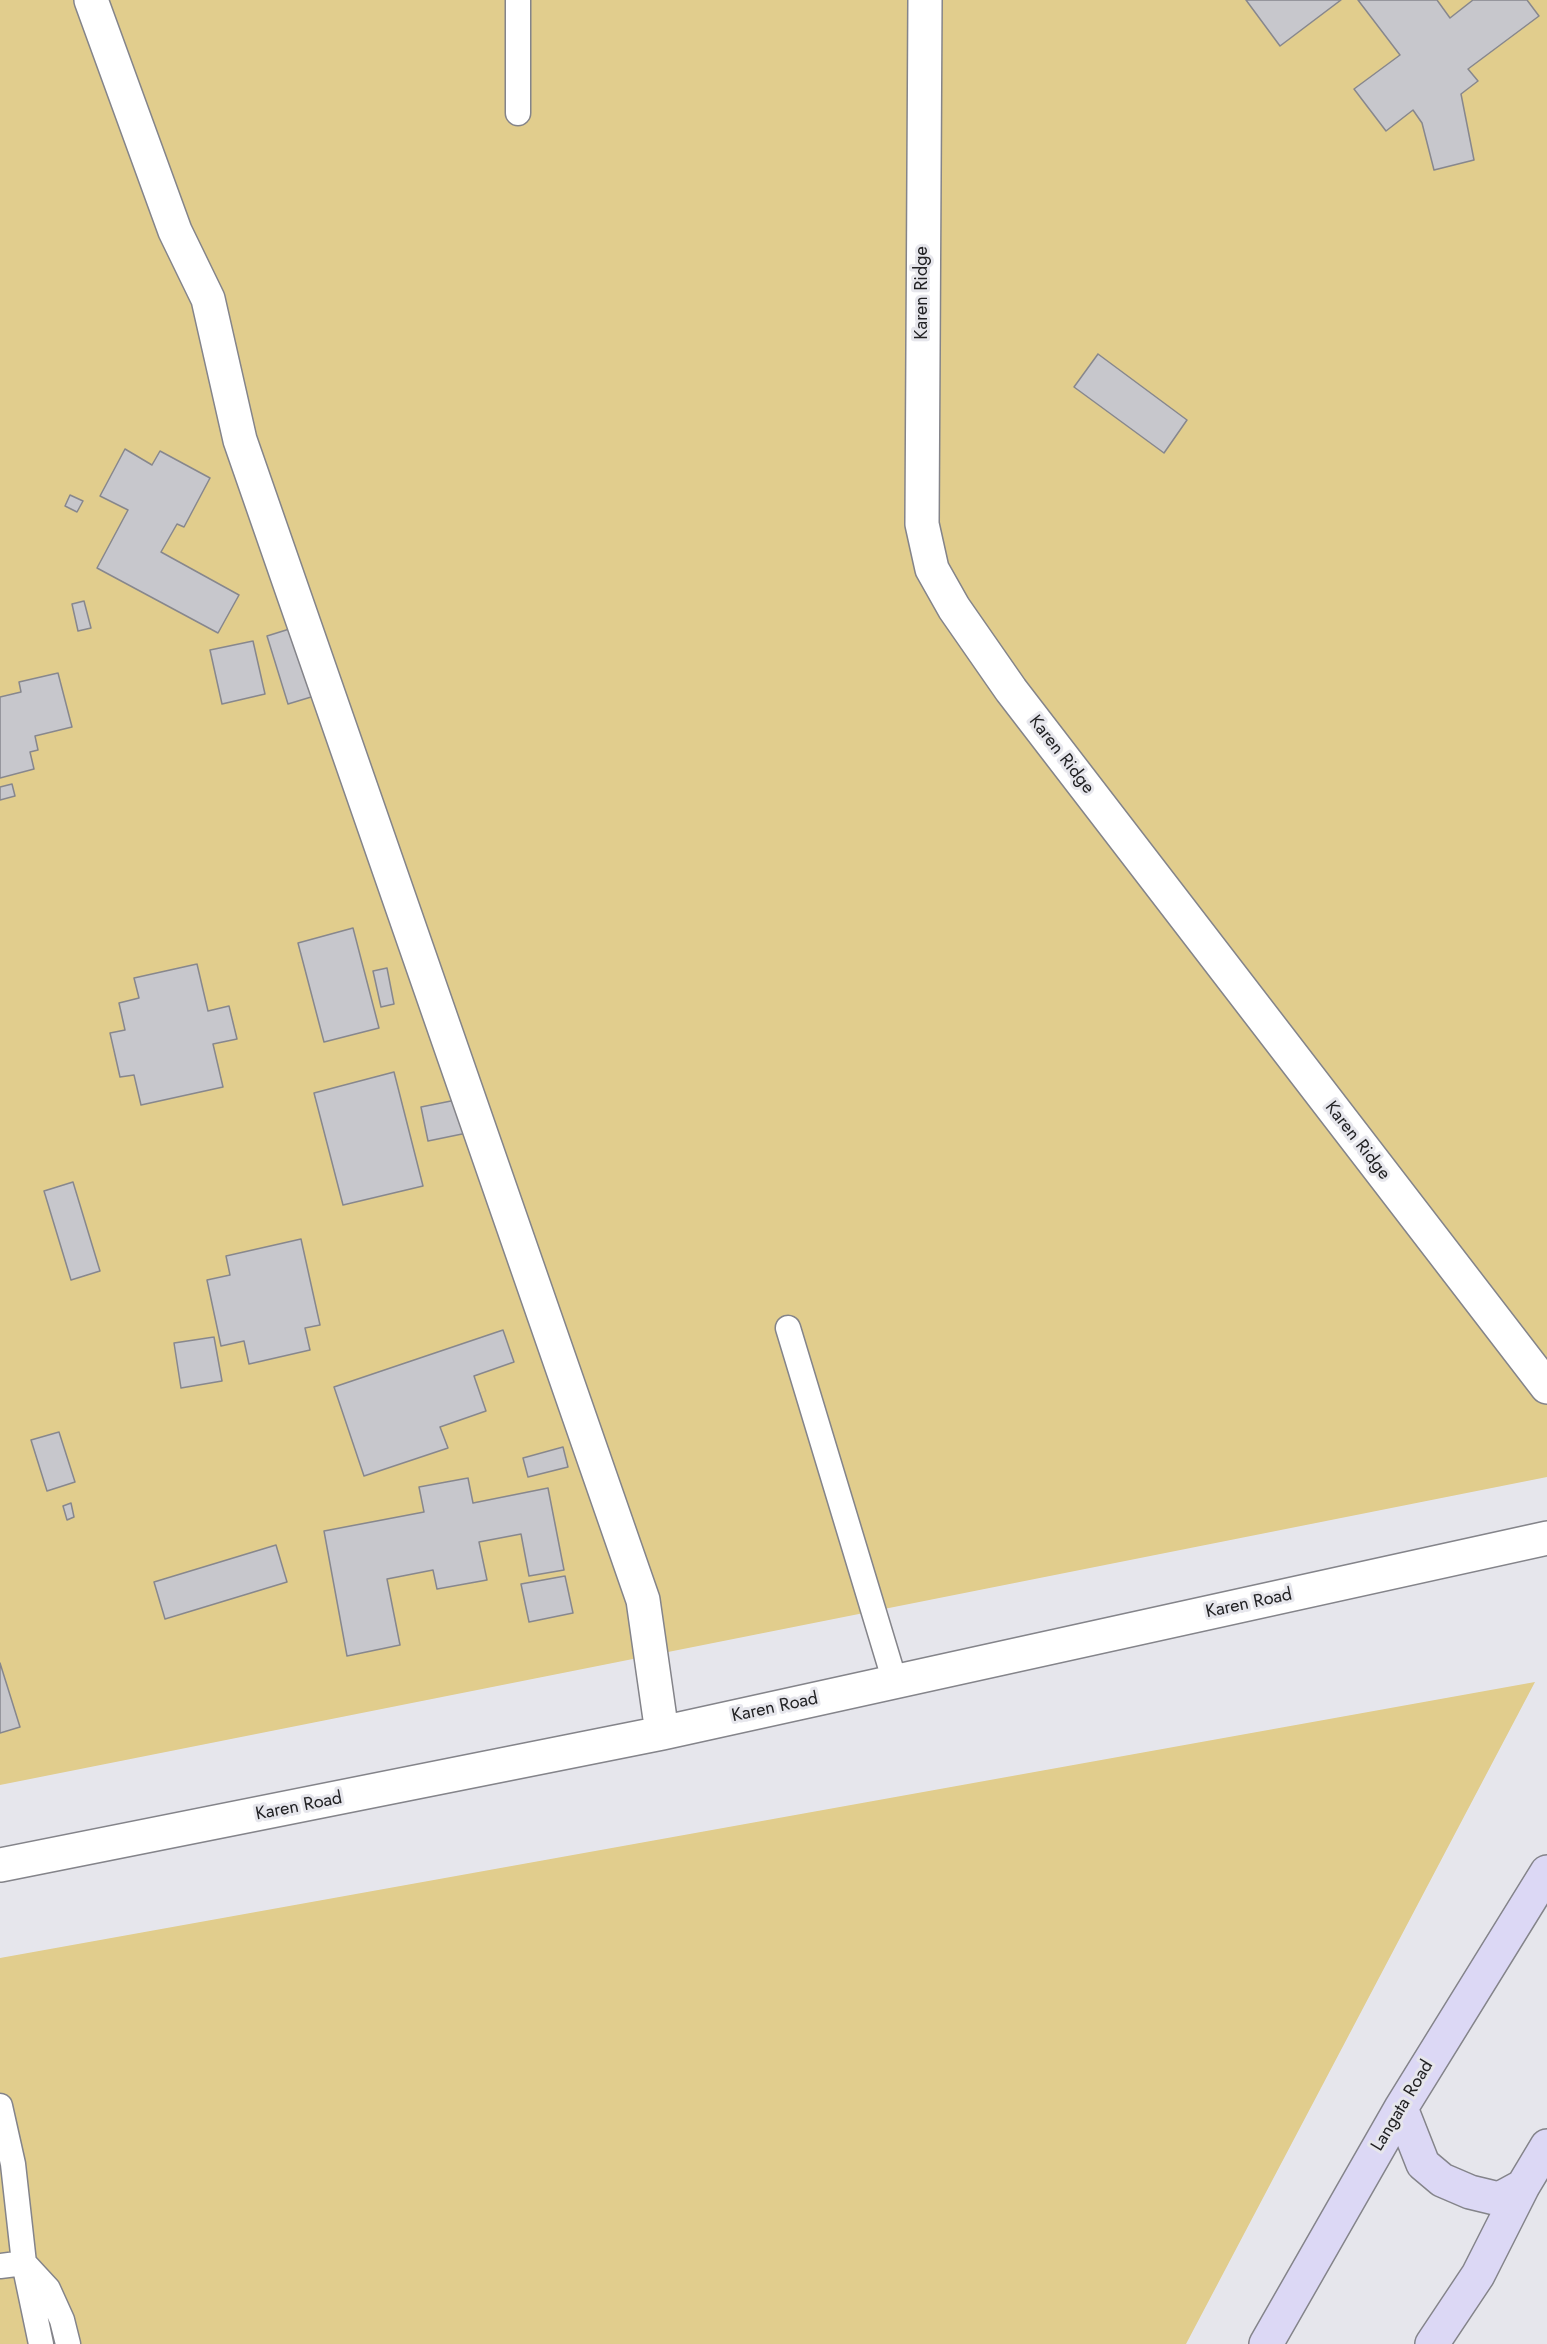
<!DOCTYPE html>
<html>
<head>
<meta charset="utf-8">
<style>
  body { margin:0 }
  canvas { display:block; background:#e6e6ec }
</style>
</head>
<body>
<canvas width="1547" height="2344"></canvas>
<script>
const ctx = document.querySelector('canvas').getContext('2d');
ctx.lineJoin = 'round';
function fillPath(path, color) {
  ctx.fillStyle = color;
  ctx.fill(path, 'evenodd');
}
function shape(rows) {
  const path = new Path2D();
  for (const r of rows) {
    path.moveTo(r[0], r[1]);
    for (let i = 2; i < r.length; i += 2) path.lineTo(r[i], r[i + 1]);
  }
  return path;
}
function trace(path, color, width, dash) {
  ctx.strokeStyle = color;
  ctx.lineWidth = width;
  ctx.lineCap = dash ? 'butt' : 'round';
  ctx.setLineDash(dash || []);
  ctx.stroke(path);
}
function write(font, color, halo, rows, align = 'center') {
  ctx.font = font + ' Jost,sans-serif';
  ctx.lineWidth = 6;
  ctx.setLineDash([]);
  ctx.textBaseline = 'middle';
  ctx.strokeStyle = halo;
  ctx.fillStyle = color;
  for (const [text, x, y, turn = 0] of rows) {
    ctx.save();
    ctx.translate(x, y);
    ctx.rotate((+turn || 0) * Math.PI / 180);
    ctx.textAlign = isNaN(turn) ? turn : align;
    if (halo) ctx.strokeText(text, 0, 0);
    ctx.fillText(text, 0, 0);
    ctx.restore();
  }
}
const green = shape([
  [0,0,1547,0,1547,1477,0,1785],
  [1535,1682,1186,2344,0,2344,0,1958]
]);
const building = shape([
  [1246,0,1341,0,1280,46,1246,0],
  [1358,0,1437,0,1450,18,1473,0,1527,0,1539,16,1468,69,1478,81,1461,94,1474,160,1434,170,1422,123,1413,110,1386,131,1354,89,1400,55,1358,0],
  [1098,354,1187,420,1164,453,1074,387,1098,354],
  [125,449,152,465,160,451,210,478,184,527,177,524,161,552,239,595,218,633,97,568,128,510,100,496,125,449],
  [70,495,83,501,77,512,65,506,70,495],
  [84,601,91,628,78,631,72,604,84,601],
  [299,626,321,694,288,704,267,636,299,626],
  [253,641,265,694,222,704,210,650,253,641],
  [58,673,72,727,35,736,38,750,30,752,34,769,0,778,0,697,21,692,19,682,58,673],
  [12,784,15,796,0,800,0,787,12,784],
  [353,928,379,1028,324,1042,298,943,353,928],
  [197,964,208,1011,229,1006,237,1039,213,1044,223,1087,141,1105,134,1075,120,1077,110,1033,125,1030,119,1003,139,998,134,978,197,964],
  [387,968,394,1004,381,1007,373,971,387,968],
  [394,1072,423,1186,343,1205,314,1093,394,1072],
  [461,1099,467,1133,428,1141,421,1107,461,1099],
  [73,1182,100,1271,71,1280,44,1191,73,1182],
  [301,1239,320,1325,305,1328,310,1350,249,1364,244,1341,221,1346,207,1280,230,1275,226,1256,301,1239],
  [503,1330,514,1362,474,1376,486,1411,440,1427,448,1448,364,1476,334,1387,503,1330],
  [214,1337,222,1381,181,1388,174,1343,214,1337],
  [59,1432,75,1482,47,1491,31,1440,59,1432],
  [563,1447,568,1467,528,1477,523,1458,563,1447],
  [468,1478,473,1503,548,1488,564,1570,529,1576,521,1534,479,1542,487,1580,437,1589,433,1570,387,1579,400,1645,347,1656,324,1531,424,1512,419,1487,468,1478],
  [71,1503,74,1517,67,1520,63,1506,71,1503],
  [276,1545,287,1582,165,1619,154,1582,276,1545],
  [565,1576,573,1613,529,1622,521,1584,565,1576],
  [0,1663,20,1727,0,1733,0,1663]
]);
const lane = shape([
  [518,0,518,113],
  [788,1328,895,1682],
  [0,2106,13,2164,24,2263,41,2344],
  [24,2263,48,2289,62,2320,68,2344],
  [0,2266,24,2263]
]);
const street = shape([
  [91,0,175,231,208,299,240,440,643,1600,662,1733],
  [925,0,922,524,932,569,954,608,1011,690,1547,1387],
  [0,1865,662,1733,1547,1538]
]);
const secondary = shape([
  [1401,2108,1423,2164,1442,2180,1470,2192,1499,2199,1523,2186],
  [1266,2344,1401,2108,1547,1872],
  [1432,2344,1478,2275,1523,2186,1547,2146]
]);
const streetNames = [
  ["Karen Ridge",923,293,-90],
  ["Karen Ridge",1061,755,52],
  ["Karen Ridge",1357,1141,52],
  ["Karen Road",1249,1604,-12],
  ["Karen Road",775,1708,-12],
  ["Karen Road",299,1807,-11],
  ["Langata Road",1403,2106,-59]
];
fillPath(green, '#e1cd8d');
fillPath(building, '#c7c7cc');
trace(building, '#87878d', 1.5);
trace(lane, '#84848a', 27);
trace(street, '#84848a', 36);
trace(secondary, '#84848a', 36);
trace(lane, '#fff', 24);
trace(street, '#fff', 33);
trace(secondary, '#dcd8f5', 33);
write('18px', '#222224', '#e6e6ec', streetNames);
</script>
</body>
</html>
